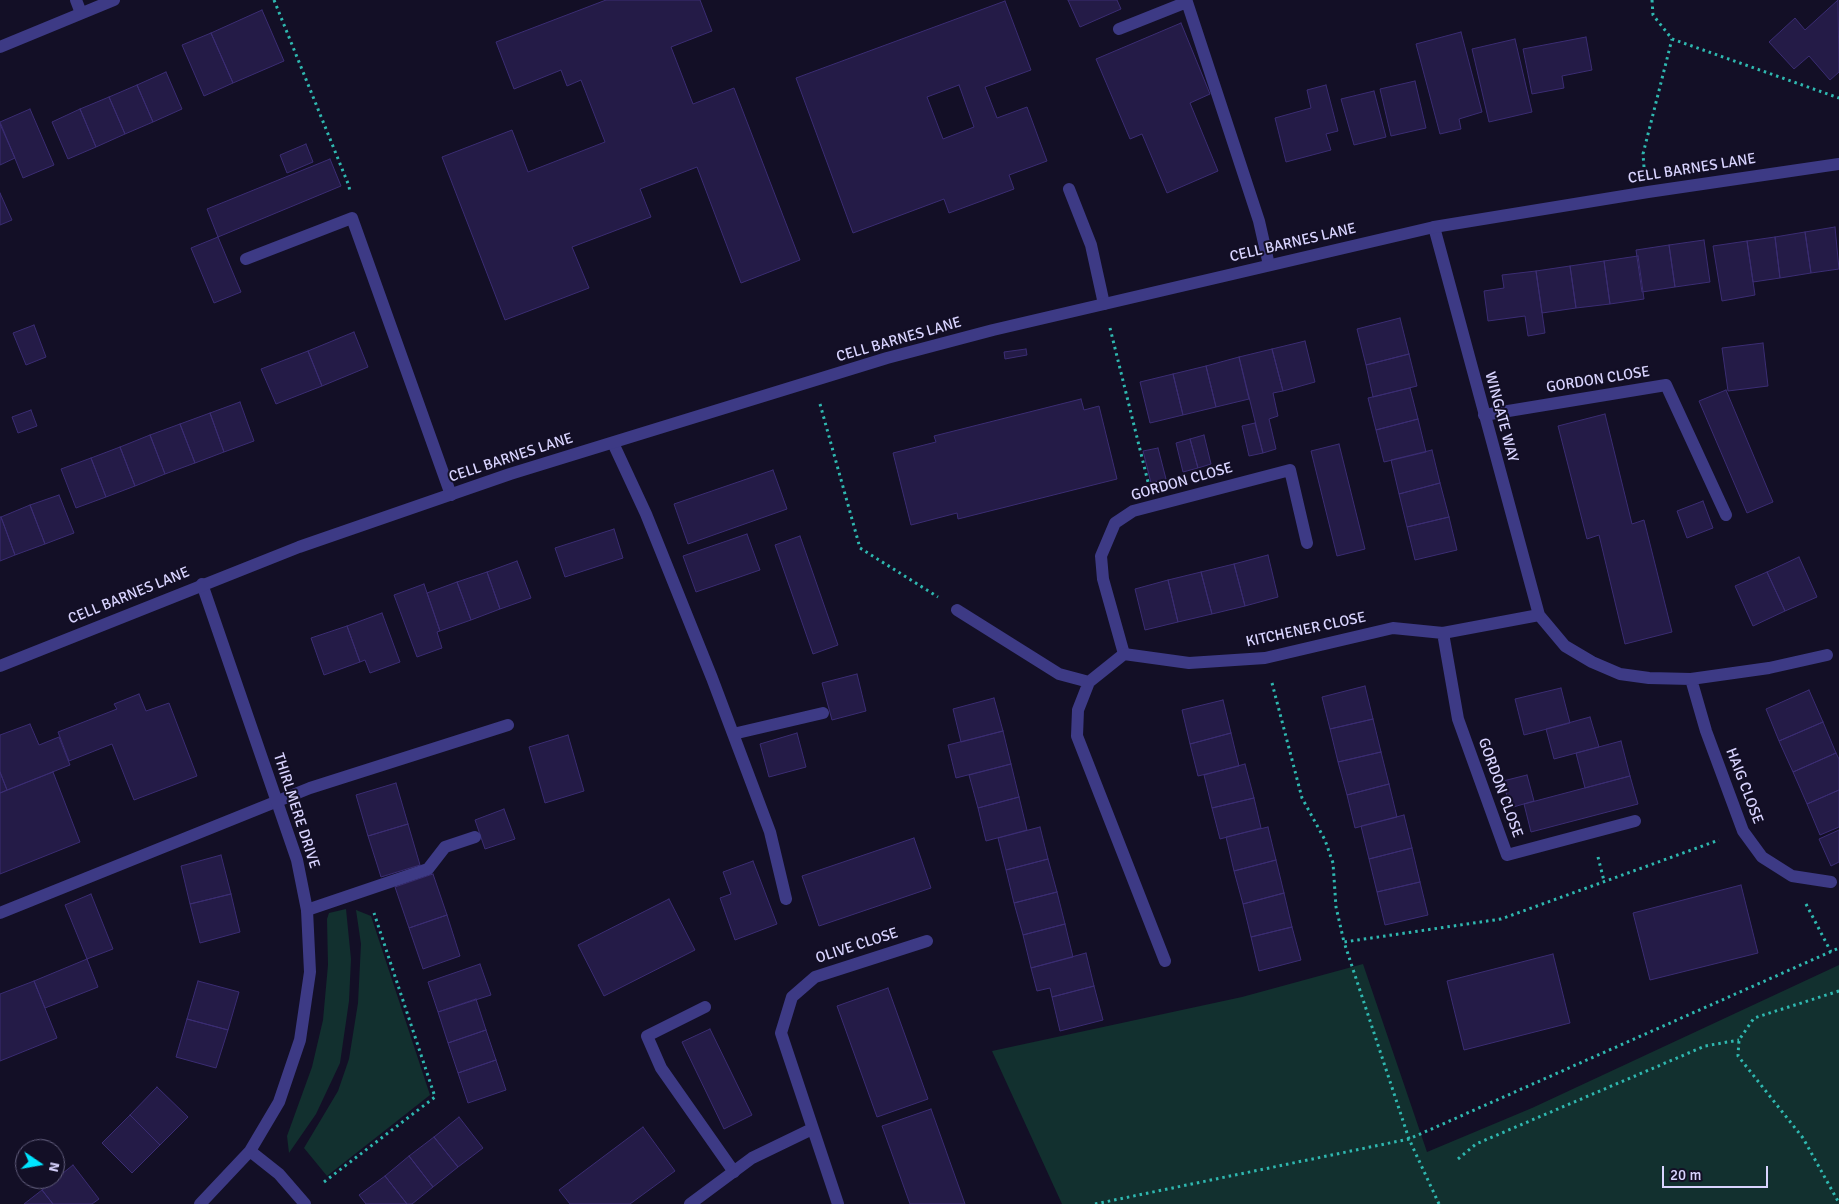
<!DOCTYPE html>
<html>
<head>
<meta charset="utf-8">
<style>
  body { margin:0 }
  #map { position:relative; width:1839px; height:1204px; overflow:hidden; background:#130f26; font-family:Signika,sans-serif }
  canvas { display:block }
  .north { position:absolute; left:15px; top:1139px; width:50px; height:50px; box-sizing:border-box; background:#130f26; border:1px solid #625e7d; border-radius:50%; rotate:102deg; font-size:14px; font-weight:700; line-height:20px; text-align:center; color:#d9d4ff }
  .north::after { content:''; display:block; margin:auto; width:18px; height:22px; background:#00e5ff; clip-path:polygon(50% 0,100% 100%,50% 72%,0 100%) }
  .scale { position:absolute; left:1662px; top:1166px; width:106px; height:22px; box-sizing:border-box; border:2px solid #d9d4ff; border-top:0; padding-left:6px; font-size:15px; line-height:18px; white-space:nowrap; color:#d9d4ff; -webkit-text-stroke:4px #130f26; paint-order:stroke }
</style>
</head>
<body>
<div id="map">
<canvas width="1839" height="1204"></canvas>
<div class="north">N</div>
<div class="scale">20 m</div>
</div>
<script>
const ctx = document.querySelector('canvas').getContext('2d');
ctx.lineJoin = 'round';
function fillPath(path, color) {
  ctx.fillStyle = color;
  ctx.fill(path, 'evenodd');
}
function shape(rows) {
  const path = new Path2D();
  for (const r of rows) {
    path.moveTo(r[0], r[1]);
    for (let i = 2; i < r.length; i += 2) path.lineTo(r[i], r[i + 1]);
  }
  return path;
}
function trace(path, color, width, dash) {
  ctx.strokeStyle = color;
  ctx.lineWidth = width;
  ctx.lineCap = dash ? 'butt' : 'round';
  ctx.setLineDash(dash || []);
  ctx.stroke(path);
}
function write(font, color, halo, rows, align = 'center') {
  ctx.font = font + ' Signika,sans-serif';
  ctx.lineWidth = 4;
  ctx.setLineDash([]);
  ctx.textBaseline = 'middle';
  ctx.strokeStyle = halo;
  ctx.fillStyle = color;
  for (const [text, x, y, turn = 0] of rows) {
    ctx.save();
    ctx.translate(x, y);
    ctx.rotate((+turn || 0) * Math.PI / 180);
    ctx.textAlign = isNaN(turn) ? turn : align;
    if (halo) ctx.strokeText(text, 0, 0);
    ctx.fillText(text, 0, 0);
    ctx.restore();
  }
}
const green = shape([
  [346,909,351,959,349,1001,340,1063,316,1114,289,1153,287,1136,312,1067,323,1020,328,965,327,919,329,913],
  [356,910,371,916,430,1095,327,1176,304,1148,338,1091,349,1059,358,1003,361,944],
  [1363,964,1427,1152,1532,1108,1839,965,1839,1204,1062,1204,992,1051,1242,997]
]);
const building = shape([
  [606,0,700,0,712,31,671,47,693,104,734,88,800,260,741,283,697,167,640,189,651,217,572,247,589,288,505,320,442,157,512,130,528,172,605,142,581,80,567,86,561,70,514,89,496,42,606,0],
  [1068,0,1117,0,1121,9,1080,27,1068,0],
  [1838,0,1839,72,1830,80,1809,56,1794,69,1769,42,1795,18,1805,30,1838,0],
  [1005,1,1031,70,985,87,997,118,1027,107,1047,161,1009,175,1014,189,949,213,944,199,853,233,796,78,1005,1],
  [959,85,974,127,943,139,927,97,959,85],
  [262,10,284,61,233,83,211,33,262,10],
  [1181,23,1210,94,1190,103,1218,171,1167,193,1142,134,1130,139,1096,59,1181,23],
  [1461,32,1482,112,1459,119,1461,129,1440,134,1416,44,1461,32],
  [211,33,233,83,204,96,182,45,211,33],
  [1586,37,1592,70,1562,76,1564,88,1532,94,1523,49,1586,37],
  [1515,39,1532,112,1489,122,1472,49,1515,39],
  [166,72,182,109,153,122,137,85,166,72],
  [1415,81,1426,128,1391,136,1380,89,1415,81],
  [137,85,153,122,125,134,109,97,137,85],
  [1326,85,1338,131,1326,134,1331,150,1286,162,1275,118,1311,108,1307,90,1326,85],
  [1374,91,1386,137,1354,145,1341,99,1374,91],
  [109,97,125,134,96,147,80,109,109,97],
  [30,109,54,165,23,178,0,122,30,109],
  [80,109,96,147,68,159,52,122,80,109],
  [0,124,15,158,0,165,0,124],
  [306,144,313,162,287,173,280,155,306,144],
  [330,159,341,186,218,237,207,209,330,159],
  [0,193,12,220,0,225,0,193],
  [1835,227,1839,269,1811,273,1805,232,1835,227],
  [1805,232,1811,273,1780,278,1775,237,1805,232],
  [218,237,241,292,214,303,191,248,218,237],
  [1775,237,1780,278,1753,282,1747,241,1775,237],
  [1704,240,1710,282,1675,287,1669,245,1704,240],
  [1747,241,1755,295,1722,301,1713,246,1747,241],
  [1669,245,1675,287,1642,292,1636,250,1669,245],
  [1638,256,1644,299,1610,304,1604,261,1638,256],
  [1604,261,1610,304,1576,308,1570,266,1604,261],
  [1570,266,1576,308,1542,313,1536,271,1570,266],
  [1536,271,1545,333,1528,336,1525,316,1488,321,1484,291,1504,288,1502,275,1536,271],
  [1400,318,1409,354,1366,365,1357,329,1400,318],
  [34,325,46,357,26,365,13,333,34,325],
  [354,332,368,367,322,386,308,351,354,332],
  [1305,341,1315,382,1283,391,1272,349,1305,341],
  [1763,343,1768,386,1728,391,1722,348,1763,343],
  [1026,349,1027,355,1005,359,1004,352,1026,349],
  [1272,349,1283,391,1273,393,1278,416,1269,419,1276,449,1263,453,1239,357,1272,349],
  [308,351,322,386,276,404,261,369,308,351],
  [1409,354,1417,386,1373,397,1366,365,1409,354],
  [1239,357,1249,399,1216,407,1206,366,1239,357],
  [1206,366,1216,407,1183,415,1173,374,1206,366],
  [1173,374,1183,415,1150,423,1140,382,1173,374],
  [1410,388,1418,419,1376,430,1368,398,1410,388],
  [1726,390,1773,502,1747,513,1699,401,1726,390],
  [1081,399,1084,410,1099,406,1117,479,958,519,957,513,911,525,893,453,936,442,934,436,1081,399],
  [240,402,254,441,224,452,210,413,240,402],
  [31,410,37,426,18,433,12,417,31,410],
  [210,413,224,452,195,463,180,424,210,413],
  [1605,414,1632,524,1644,520,1672,632,1625,644,1599,535,1587,539,1558,426,1605,414],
  [1418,419,1426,452,1384,462,1376,430,1418,419],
  [1255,423,1263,453,1249,456,1242,426,1255,423],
  [180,424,195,463,165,474,150,435,180,424],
  [150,435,165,474,135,486,120,447,150,435],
  [1204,435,1211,464,1198,468,1190,439,1204,435],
  [1190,439,1198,468,1183,472,1176,443,1190,439],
  [1339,444,1365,549,1337,556,1311,451,1339,444],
  [120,447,135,486,106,497,91,458,120,447],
  [1158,448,1166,479,1151,483,1143,451,1158,448],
  [1432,450,1440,483,1399,494,1391,460,1432,450],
  [91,458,106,497,76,508,61,469,91,458],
  [773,470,787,509,688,544,674,504,773,470],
  [1440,483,1449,517,1407,527,1399,494,1440,483],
  [59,495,74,533,45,544,30,505,59,495],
  [1703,501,1713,528,1687,538,1677,511,1703,501],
  [30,505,45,544,15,555,1,517,30,505],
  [1,517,15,555,0,561,0,517,1,517],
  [1449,517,1457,550,1415,560,1407,527,1449,517],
  [614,529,623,558,565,577,555,548,614,529],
  [747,534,760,570,696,592,683,556,747,534],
  [800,536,838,645,813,654,775,545,800,536],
  [1268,555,1278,597,1245,606,1234,564,1268,555],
  [1799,557,1817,597,1785,611,1767,572,1799,557],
  [517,561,531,598,500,609,487,572,517,561],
  [1234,564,1245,606,1212,614,1201,572,1234,564],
  [487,572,500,609,471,620,457,582,487,572],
  [1201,572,1212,614,1178,622,1168,580,1201,572],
  [1767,572,1785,611,1753,626,1735,586,1767,572],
  [1168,580,1178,622,1145,630,1135,589,1168,580],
  [457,582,471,620,440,631,427,593,457,582],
  [424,584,440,631,437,632,442,648,417,657,394,595,424,584],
  [382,613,400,662,370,673,365,660,360,662,347,626,382,613],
  [347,626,360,662,324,675,311,638,347,626],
  [857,674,866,711,832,720,822,683,857,674],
  [1365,686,1373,719,1330,729,1322,697,1365,686],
  [1561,688,1570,723,1524,735,1515,699,1561,688],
  [1809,690,1823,722,1779,741,1766,709,1809,690],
  [139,694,146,711,169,703,197,776,134,800,112,744,69,761,58,732,117,709,114,704,139,694],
  [994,698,1003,731,961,742,953,709,994,698],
  [1223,700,1231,733,1190,744,1182,710,1223,700],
  [1590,717,1599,747,1554,759,1546,729,1590,717],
  [1373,719,1381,752,1338,762,1330,729,1373,719],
  [1823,722,1836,753,1793,772,1779,741,1823,722],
  [30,724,39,745,59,737,70,765,7,790,0,772,0,735,30,724],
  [1003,731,1011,764,956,778,948,745,1003,731],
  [797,733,806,767,769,777,760,744,797,733],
  [1231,733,1239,766,1198,776,1190,744,1231,733],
  [568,735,584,791,545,803,529,747,568,735],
  [1621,741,1630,776,1585,788,1576,753,1621,741],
  [1381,752,1389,784,1347,795,1338,762,1381,752],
  [1836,753,1839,759,1839,790,1807,804,1793,772,1836,753],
  [1011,764,1019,797,978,808,969,775,1011,764],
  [1245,764,1254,798,1212,808,1204,775,1245,764],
  [0,772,7,790,0,793,0,772],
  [53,772,80,842,0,874,0,793,53,772],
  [1527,775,1534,801,1510,808,1503,781,1527,775],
  [1630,776,1638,804,1531,832,1524,804,1630,776],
  [396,783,408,824,368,836,356,795,396,783],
  [1389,784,1397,817,1355,828,1347,795,1389,784],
  [1839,790,1839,827,1820,835,1807,804,1839,790],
  [1019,797,1027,830,986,841,978,808,1019,797],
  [1254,798,1261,828,1220,839,1212,808,1254,798],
  [504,809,515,839,485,849,475,820,504,809],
  [1404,815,1412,848,1369,859,1361,826,1404,815],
  [408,824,420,865,381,877,368,836,408,824],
  [1040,827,1048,859,1006,870,998,838,1040,827],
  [1268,827,1276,860,1234,871,1226,837,1268,827],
  [1839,830,1839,862,1831,866,1819,839,1839,830],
  [914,838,931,888,819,926,802,876,914,838],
  [1412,848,1420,882,1377,892,1369,859,1412,848],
  [221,855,231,894,190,904,181,866,221,855],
  [1048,859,1057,892,1014,903,1006,870,1048,859],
  [1276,860,1284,893,1243,904,1234,871,1276,860],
  [753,861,777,924,735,940,720,898,731,894,723,872,753,861],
  [433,874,447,915,409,928,395,887,433,874],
  [1420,882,1428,915,1385,925,1377,892,1420,882],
  [1741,885,1758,953,1650,980,1633,913,1741,885],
  [1057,892,1065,924,1023,935,1014,903,1057,892],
  [1284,893,1292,927,1251,937,1243,904,1284,893],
  [91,894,113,949,87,959,65,905,91,894],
  [231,894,240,932,200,943,190,904,231,894],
  [669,899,695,950,604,996,578,945,669,899],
  [447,915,460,956,423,969,409,928,447,915],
  [1065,924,1073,957,1031,968,1023,935,1065,924],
  [1292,927,1301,960,1259,971,1251,937,1292,927],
  [1086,953,1094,986,1052,997,1050,988,1037,991,1031,968,1086,953],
  [1553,954,1570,1023,1464,1050,1447,981,1553,954],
  [87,959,98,987,45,1008,34,981,87,959],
  [480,964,491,995,438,1012,428,982,480,964],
  [34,981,57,1038,0,1061,0,994,34,981],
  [198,981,239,992,228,1030,187,1019,198,981],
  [1094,986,1103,1020,1060,1031,1052,997,1094,986],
  [888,988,928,1099,877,1117,837,1006,888,988],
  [476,999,486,1030,448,1043,438,1012,476,999],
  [187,1019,228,1030,216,1068,176,1057,187,1019],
  [710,1029,752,1115,724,1129,682,1042,710,1029],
  [486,1030,496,1060,458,1073,448,1043,486,1030],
  [496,1060,506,1090,468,1103,458,1073,496,1060],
  [157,1087,188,1117,160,1145,130,1115,157,1087],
  [931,1109,965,1204,910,1204,882,1126,931,1109],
  [130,1115,160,1145,132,1173,102,1143,130,1115],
  [459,1117,483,1148,458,1167,434,1137,459,1117],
  [643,1127,675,1171,630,1204,570,1204,559,1190,643,1127],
  [434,1137,458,1167,433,1187,409,1156,434,1137],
  [409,1156,433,1187,412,1204,407,1204,385,1176,409,1156],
  [73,1165,99,1199,92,1204,53,1204,42,1190,73,1165],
  [385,1176,407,1204,366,1204,359,1195,385,1176],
  [42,1190,53,1204,24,1204,42,1190]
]);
const path = shape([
  [274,0,349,186,350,193],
  [1652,0,1653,15,1672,39,1839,98],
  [1644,167,1643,154,1672,39],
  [1110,328,1148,482],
  [820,404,860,548,938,597],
  [1272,683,1302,798,1325,840,1333,863,1336,907,1344,942],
  [1598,857,1604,881],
  [1806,904,1831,952],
  [1839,991,1754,1018,1739,1040,1738,1056,1803,1138,1839,1203],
  [1458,1159,1476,1144,1705,1046,1739,1040],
  [324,1182,435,1097,374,913],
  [1095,1204,1409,1139,1839,948],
  [1439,1204,1409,1139,1344,942,1501,919,1719,840]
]);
const service = shape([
  [1119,29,1187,2,1259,221,1269,265],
  [1069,189,1091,245,1104,304],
  [246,259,352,218,451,495],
  [1484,415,1666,385,1726,515],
  [613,443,646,514,712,678,770,832,786,899],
  [1124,654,1103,579,1101,556,1115,523,1133,511,1290,470,1307,543],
  [733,734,823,713],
  [307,910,428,869,445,847,475,837],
  [0,913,310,788,508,725],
  [705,1007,647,1036,661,1068,734,1172]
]);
const minor = shape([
  [76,0,81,13],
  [0,47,114,0],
  [1434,227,1539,615,1565,646,1592,662,1620,674,1649,678,1691,679,1706,731,1743,831,1762,857,1792,876,1831,882],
  [957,610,1059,674,1089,682],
  [1443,633,1458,719,1507,855,1635,821],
  [1691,679,1769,668,1827,655],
  [1165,961,1077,736,1078,710,1089,682,1124,654,1189,663,1265,658,1393,628,1443,633,1539,615],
  [250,1151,279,1174,305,1204],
  [200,1204,250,1151,279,1102,300,1040,310,972,307,910,297,860,202,584],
  [690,1204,752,1158,812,1129],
  [838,1204,781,1033,792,997,815,977,927,941]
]);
const tertiary = shape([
  [0,666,299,547,510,474,887,358,993,330,1434,227,1648,192,1839,164]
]);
const streetNames = [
  ["CELL BARNES LANE",1692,169,-9],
  ["CELL BARNES LANE",1293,243,-13],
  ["CELL BARNES LANE",899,340,-16],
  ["GORDON CLOSE",1598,380,-9],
  ["WINGATE WAY",1501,417,75],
  ["CELL BARNES LANE",511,458,-18],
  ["GORDON CLOSE",1182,482,-16],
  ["CELL BARNES LANE",129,596,-22],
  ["KITCHENER CLOSE",1306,630,-12],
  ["HAIG CLOSE",1744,786,69],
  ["GORDON CLOSE",1500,788,70],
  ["THIRLMERE DRIVE",296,811,72],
  ["OLIVE CLOSE",857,946,-18]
];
fillPath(green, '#12302f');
fillPath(building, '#241b47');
trace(building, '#3b2d73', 1);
trace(path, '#2fb8b0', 3, [2.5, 4]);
trace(service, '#3d3a85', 12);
trace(minor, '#3d3a85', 12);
trace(tertiary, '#3d3a85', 12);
write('15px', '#d9d4ff', '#130f26', streetNames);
</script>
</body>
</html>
